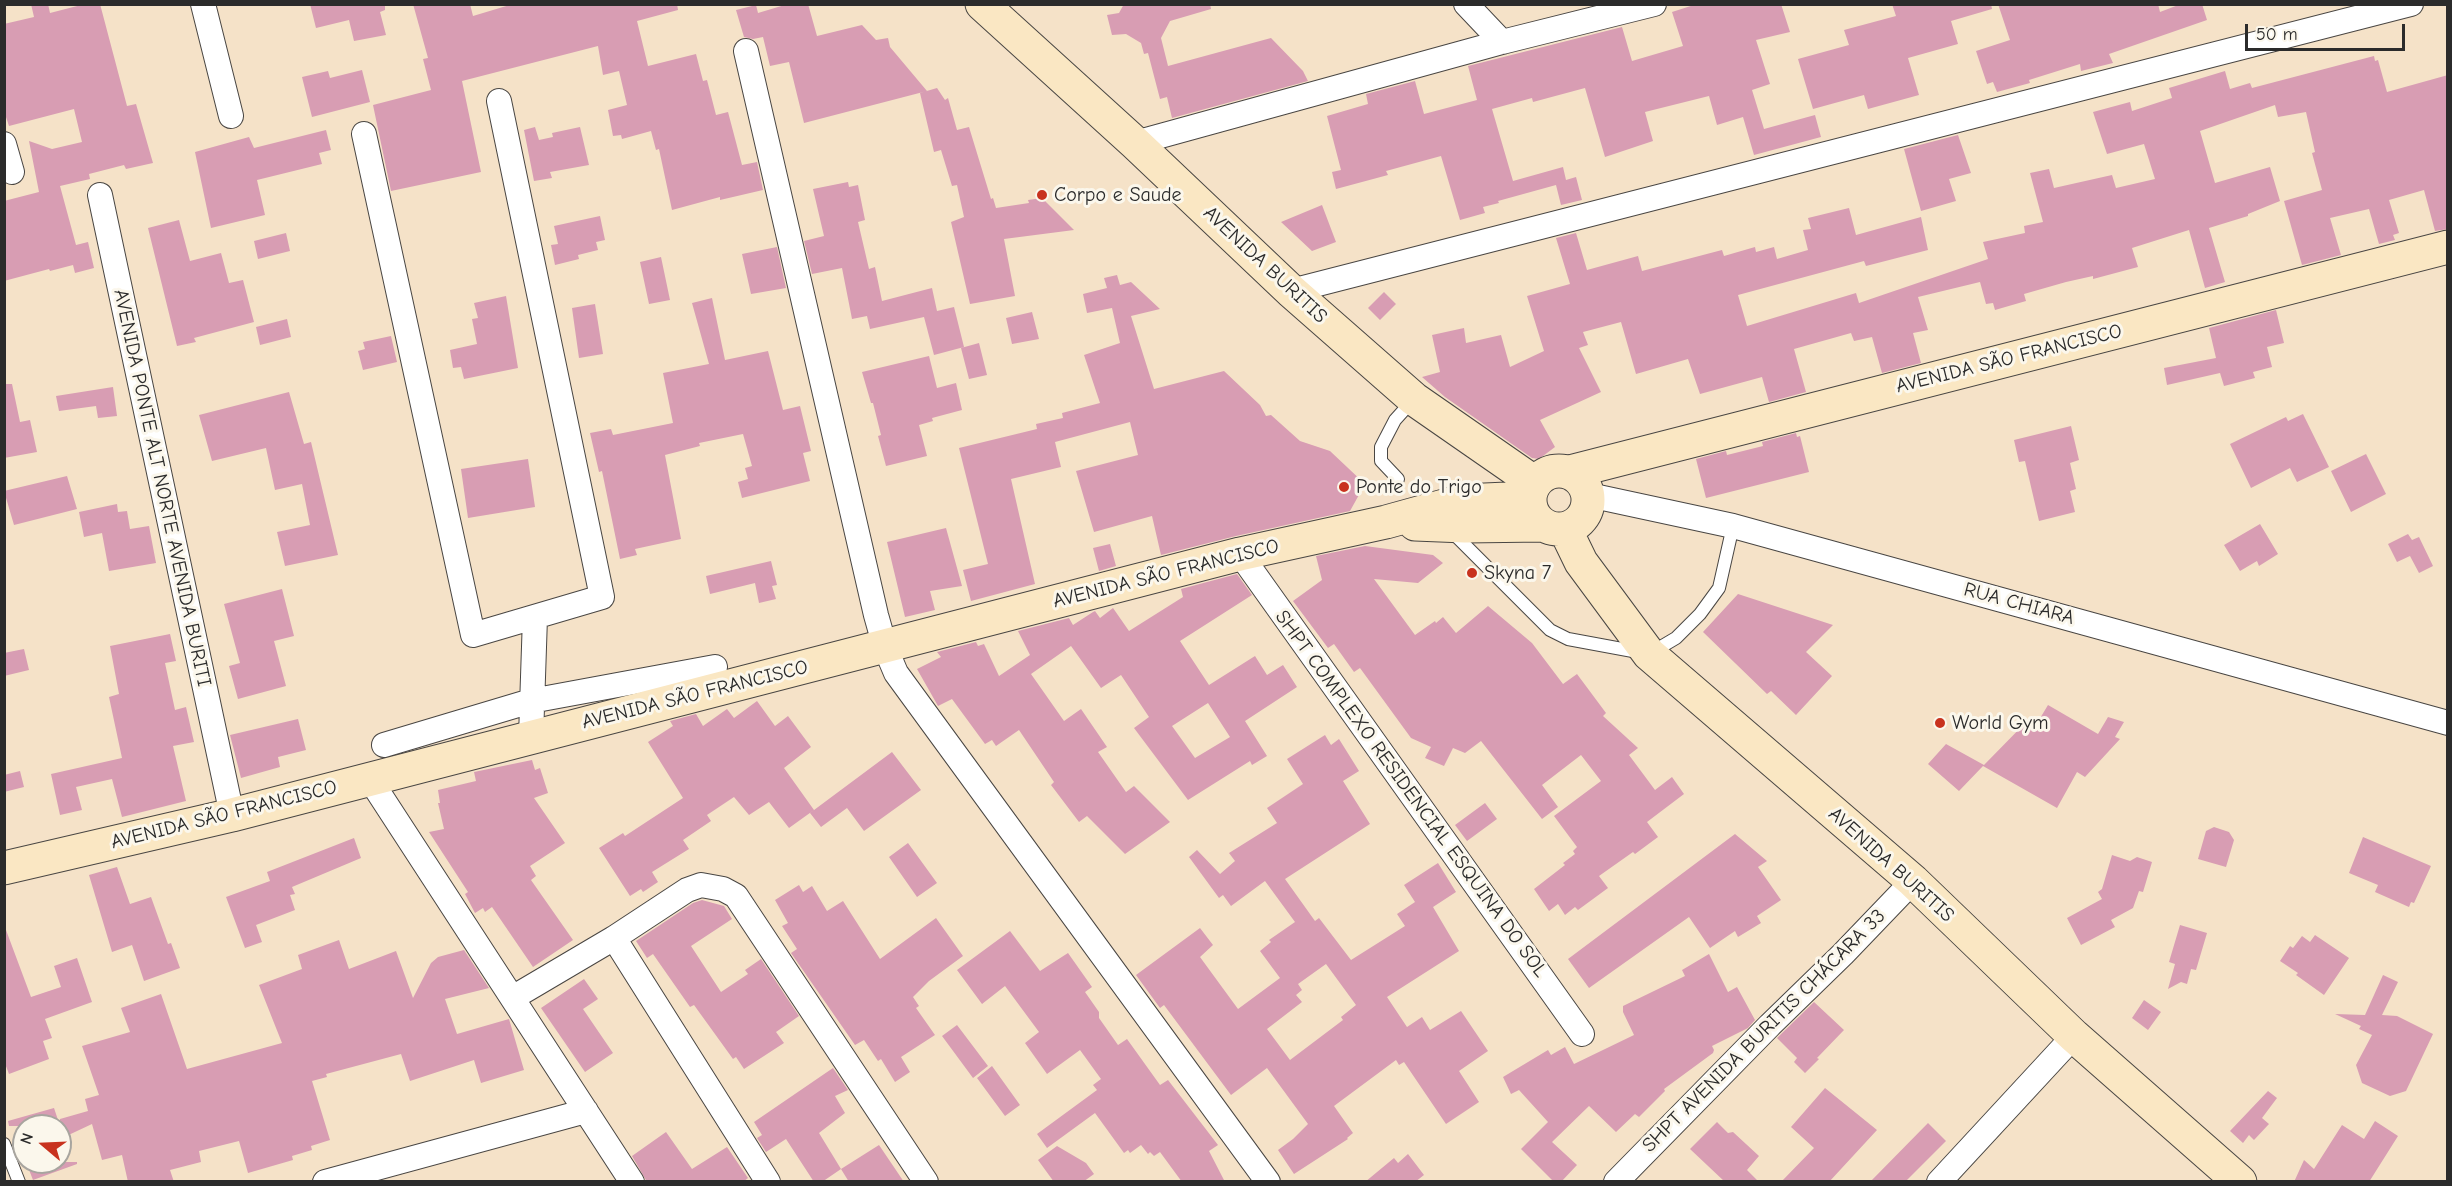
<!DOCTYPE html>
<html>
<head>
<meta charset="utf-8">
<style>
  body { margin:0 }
  #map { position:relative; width:2452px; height:1186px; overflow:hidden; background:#f5e2c8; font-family:"Comic Neue",sans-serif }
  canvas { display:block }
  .frame { position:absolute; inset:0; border:6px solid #2b2b2b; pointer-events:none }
  .north { position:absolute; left:12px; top:1114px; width:60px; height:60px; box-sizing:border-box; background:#fbf7ec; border:2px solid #a8a59f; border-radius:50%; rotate:289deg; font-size:16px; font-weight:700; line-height:24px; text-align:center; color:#2b2b2b }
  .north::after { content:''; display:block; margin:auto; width:21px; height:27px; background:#c8321e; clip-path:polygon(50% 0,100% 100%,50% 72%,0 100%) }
  .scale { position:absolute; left:2245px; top:24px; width:160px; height:27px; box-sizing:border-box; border:3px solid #2b2b2b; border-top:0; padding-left:8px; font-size:18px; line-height:21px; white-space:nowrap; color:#2b2b2b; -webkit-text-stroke:4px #fbf7ec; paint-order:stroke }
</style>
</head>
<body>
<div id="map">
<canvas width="2452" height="1186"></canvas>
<div class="frame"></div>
<div class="north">N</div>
<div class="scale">50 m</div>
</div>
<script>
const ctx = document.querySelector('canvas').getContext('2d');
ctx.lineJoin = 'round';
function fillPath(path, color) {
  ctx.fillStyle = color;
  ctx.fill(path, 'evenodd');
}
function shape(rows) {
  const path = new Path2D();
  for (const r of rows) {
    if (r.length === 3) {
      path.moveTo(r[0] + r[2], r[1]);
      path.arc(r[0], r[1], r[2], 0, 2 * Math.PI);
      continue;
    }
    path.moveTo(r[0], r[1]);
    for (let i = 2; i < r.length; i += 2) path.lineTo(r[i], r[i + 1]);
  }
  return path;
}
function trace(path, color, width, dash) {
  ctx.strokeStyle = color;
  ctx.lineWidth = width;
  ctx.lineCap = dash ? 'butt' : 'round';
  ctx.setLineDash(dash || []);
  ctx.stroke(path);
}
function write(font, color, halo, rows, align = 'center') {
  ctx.font = font + ' "Comic Neue",sans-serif';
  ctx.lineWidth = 6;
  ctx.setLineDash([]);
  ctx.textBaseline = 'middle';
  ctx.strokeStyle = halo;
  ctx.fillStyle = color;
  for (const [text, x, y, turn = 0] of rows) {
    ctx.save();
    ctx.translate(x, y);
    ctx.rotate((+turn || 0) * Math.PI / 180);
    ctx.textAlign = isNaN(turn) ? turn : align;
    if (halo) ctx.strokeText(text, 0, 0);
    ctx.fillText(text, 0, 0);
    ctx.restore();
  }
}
const building = shape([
  [31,4,48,4,50,13,85,4,100,4,127,106,136,104,153,163,126,169,124,165,89,174,90,179,60,186,76,245,88,242,94,268,75,273,73,265,50,271,49,269,4,281,4,201,39,192,29,141,52,149,82,142,74,109,9,126,4,111,4,24,34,17],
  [310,4,385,4,385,10,380,12,386,35,354,41,349,20,316,28],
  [413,4,470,4,473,16,513,4,677,4,678,10,637,21,648,66,696,54,703,81,707,80,716,115,728,112,742,165,757,162,763,190,720,200,720,197,672,210,659,149,656,150,651,131,622,139,621,135,613,136,608,110,627,105,619,71,603,75,598,46,462,81,481,172,391,191,373,105,431,90,423,59,428,58],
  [788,4,808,4,817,36,862,25,876,40,888,38,890,47,927,91,804,123,789,62,770,66,763,37,753,39,744,37,736,10,756,5,758,13],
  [1124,4,1210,4,1211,9,1170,21,1161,38,1168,66,1271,38,1303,71,1308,81,1172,118,1167,97,1160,99,1148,53,1144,54,1141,43,1126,34,1112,35,1107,15,1119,13],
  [1697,4,1781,4,1790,32,1756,40,1770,84,1752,90,1764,129,1815,115,1821,137,1754,155,1743,117,1717,125,1709,96,1645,112,1653,141,1605,157,1585,88,1533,102,1532,98,1492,109,1513,181,1563,167,1566,180,1576,177,1582,200,1561,205,1556,185,1498,201,1499,203,1483,207,1485,213,1460,220,1441,156,1386,171,1388,175,1336,189,1332,172,1341,170,1327,116,1368,104,1366,94,1415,81,1424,114,1477,100,1468,66,1622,27,1632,61,1683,46,1672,12],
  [1892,4,1991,4,1992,9,1951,21,1958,44,1908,58,1919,95,1868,109,1864,95,1813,109,1798,59,1849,45,1844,30,1896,16],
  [1998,4,2158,4,2160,12,2181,4,2202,4,2207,20,2109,54,2113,63,2081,71,2080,64,2029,80,2030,83,1997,92,1993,82,1987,84,1976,51,2010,40],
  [2374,56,2375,61,2378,60,2387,92,2448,75,2448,229,2435,231,2424,190,2389,200,2399,233,2393,235,2395,240,2379,244,2369,209,2330,218,2341,255,2302,265,2284,201,2322,190,2312,153,2315,152,2306,112,2278,117,2275,105,2200,131,2215,183,2270,167,2280,201,2248,214,2248,216,2209,228,2225,282,2205,288,2189,230,2132,248,2138,267,2093,279,2093,276,2066,282,2024,294,2026,301,1995,310,1993,303,1986,304,1980,282,1918,297,1928,330,1913,333,1921,363,1882,373,1872,337,1854,341,1851,333,1794,349,1806,392,1769,402,1762,377,1700,394,1688,359,1636,374,1621,322,1583,332,1588,345,1579,348,1601,392,1540,420,1555,447,1539,459,1532,458,1445,397,1422,377,1440,372,1432,335,1464,328,1466,343,1501,335,1510,367,1544,351,1527,296,1570,284,1556,238,1576,233,1587,270,1638,256,1642,271,1722,250,1724,256,1755,247,1756,252,1774,247,1777,259,1808,250,1803,230,1811,229,1808,218,1849,208,1856,235,1921,217,1928,250,1866,266,1864,261,1738,295,1747,326,1856,293,1859,303,1988,259,1983,242,2025,233,2024,226,2043,222,2030,173,2049,169,2054,188,2112,175,2116,188,2155,179,2144,144,2107,154,2093,112,2130,102,2132,111,2172,98,2169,88,2225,71,2230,89,2250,83,2252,88],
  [362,70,370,102,312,117,302,77,328,71,330,78],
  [937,88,945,100,948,98,957,130,969,127,991,199,993,198,996,208,1029,203,1028,200,1042,198,1074,230,1004,239,1015,296,970,304,951,222,964,217,957,185,952,186,941,150,934,152,920,93],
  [535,127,539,140,553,137,552,133,580,127,589,165,550,172,552,178,534,181,524,130],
  [326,130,331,150,319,153,322,164,257,180,265,215,211,228,195,152,249,137,254,148],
  [1958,135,1971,173,1949,179,1956,201,1921,211,1904,149],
  [848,182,849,187,858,185,865,220,858,222,869,269,875,267,882,301,932,288,937,311,954,307,964,347,934,355,924,317,870,329,867,316,852,319,842,268,812,274,804,241,824,236,813,189],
  [1322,205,1336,242,1312,251,1281,222],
  [600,216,605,240,596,242,598,250,578,255,579,259,555,265,551,245,558,244,554,226],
  [179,220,190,261,221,253,229,283,243,280,254,322,194,338,196,342,177,346,148,228],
  [286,233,290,251,258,259,254,241],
  [777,247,786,288,751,294,742,254],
  [661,257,670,300,649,304,640,262],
  [1117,275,1120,285,1131,282,1160,309,1131,316,1154,389,1224,371,1260,405,1266,416,1271,415,1300,441,1330,451,1365,484,1350,511,1236,536,1161,555,1152,516,1094,532,1076,471,1138,455,1130,422,1055,442,1061,467,1011,479,1035,584,971,601,963,570,988,564,959,448,1037,429,1036,424,1063,418,1062,413,1100,403,1084,355,1120,343,1112,308,1087,313,1083,294,1107,288,1104,278],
  [1384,292,1396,304,1380,320,1368,308],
  [506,296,518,368,464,379,461,367,453,368,450,350,477,344,472,319,478,318,474,303],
  [712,298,725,360,768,351,783,410,800,406,811,451,803,453,810,481,742,498,738,482,748,479,745,468,752,466,743,434,699,443,700,446,665,455,681,539,635,549,637,555,620,559,602,471,599,472,590,433,611,429,613,435,673,423,663,373,709,364,692,303],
  [595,304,603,354,579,358,572,308],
  [2276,310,2284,343,2267,347,2272,367,2253,372,2255,378,2224,386,2220,373,2167,385,2164,368,2216,358,2209,328],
  [1032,312,1039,339,1012,344,1006,318],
  [287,319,291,337,260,345,256,327],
  [391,336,397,362,363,370,358,351,365,349,363,342],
  [979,343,987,375,969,379,961,348],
  [929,356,937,388,956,383,962,410,932,418,933,421,919,425,927,456,886,466,878,436,881,435,873,403,871,403,862,372],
  [4,384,12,384,20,422,30,420,37,452,4,458],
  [113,387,117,416,98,418,96,406,59,411,56,396],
  [289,392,304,444,311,442,338,555,285,566,277,532,310,525,302,484,275,490,266,448,212,461,199,415],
  [2303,414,2329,467,2297,482,2290,468,2251,488,2230,444,2286,417,2288,421],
  [2071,426,2079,460,2070,463,2076,489,2070,491,2075,512,2039,521,2025,461,2019,462,2014,440],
  [1796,433,1797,437,1800,436,1809,472,1706,498,1696,459,1726,451,1727,455,1763,446,1762,442],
  [2366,454,2386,494,2351,512,2331,471],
  [528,459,535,507,468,518,461,469],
  [67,476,77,509,14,525,4,491],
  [117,504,118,512,127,511,130,529,149,526,156,563,109,571,102,533,84,537,79,512],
  [2260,524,2278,554,2259,566,2257,561,2240,571,2224,545],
  [946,528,962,586,930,591,935,610,905,617,887,542],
  [2408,534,2412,540,2419,537,2433,566,2419,573,2410,556,2397,562,2388,544],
  [1110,544,1116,566,1099,571,1093,548],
  [1365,546,1433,555,1443,563,1418,583,1374,579,1415,635,1435,621,1436,623,1443,617,1456,633,1488,606,1532,643,1563,684,1577,674,1606,713,1603,716,1638,748,1629,755,1655,790,1672,777,1684,794,1647,822,1658,837,1635,854,1633,852,1599,876,1608,888,1578,910,1575,907,1565,915,1558,904,1549,911,1534,889,1565,865,1563,863,1575,854,1573,851,1577,847,1554,816,1601,781,1581,755,1542,785,1558,807,1542,819,1481,741,1465,753,1453,748,1444,766,1425,758,1431,747,1411,738,1360,668,1354,672,1334,644,1328,648,1293,601,1322,580,1316,556],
  [771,561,777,585,772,586,776,599,759,603,755,583,710,594,706,576],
  [1237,574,1252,595,1180,641,1209,685,1255,656,1267,675,1283,665,1297,687,1245,721,1267,756,1252,765,1250,761,1188,800,1134,728,1149,717,1121,675,1101,688,1071,646,1031,674,1064,721,1081,709,1107,747,1098,752,1126,792,1134,786,1170,822,1125,854,1087,816,1079,822,1051,785,1054,782,1019,730,996,746,992,740,985,744,952,699,938,706,917,669,941,657,937,652,976,642,978,646,984,644,999,676,1030,655,1018,631,1069,618,1073,625,1093,612,1095,611,1100,618,1113,608,1129,631,1183,597,1181,589],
  [1208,703,1230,737,1195,758,1172,726],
  [282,589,294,636,274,641,286,686,238,699,229,666,240,663,224,604],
  [1738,594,1833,625,1806,652,1832,676,1796,715,1771,691,1767,694,1703,632],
  [170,634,176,661,165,663,175,710,186,707,194,742,173,746,186,801,122,817,112,779,76,787,82,810,60,815,51,774,122,758,109,697,119,694,110,646],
  [24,649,29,670,4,676,4,653],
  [757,701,775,726,788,716,811,747,784,768,814,810,789,828,769,802,749,815,734,797,707,815,711,821,683,840,689,849,652,872,658,882,643,892,641,889,630,896,599,848,623,833,625,836,683,798,648,742,673,726,670,721,696,714,703,726,727,709,734,718],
  [2048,705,2098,734,2108,717,2124,722,2115,737,2120,739,2085,777,2077,772,2057,808,1983,766,1959,791,1928,764,1946,744,1984,765,2032,716,2039,720],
  [298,719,306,750,278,757,280,767,241,778,230,735],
  [1325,735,1331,745,1339,739,1359,771,1343,781,1370,824,1285,879,1315,921,1319,918,1351,960,1405,926,1397,914,1415,902,1404,885,1438,863,1456,892,1433,907,1459,951,1387,997,1407,1027,1422,1017,1430,1030,1461,1011,1488,1051,1459,1071,1479,1102,1446,1124,1404,1062,1399,1065,1396,1060,1334,1106,1353,1133,1347,1138,1348,1139,1294,1174,1278,1150,1293,1139,1308,1124,1267,1068,1231,1095,1164,1005,1160,1008,1136,975,1200,928,1213,945,1200,957,1238,1009,1280,978,1260,951,1271,942,1269,940,1295,922,1265,881,1231,906,1223,895,1219,898,1189,857,1197,850,1220,874,1235,861,1229,853,1277,823,1267,808,1303,784,1287,759],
  [1326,964,1356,1005,1341,1017,1343,1020,1290,1060,1267,1029,1302,1002,1296,995,1302,990,1298,984],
  [892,752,921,790,864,831,847,808,821,827,810,813],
  [532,760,535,770,540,768,548,793,534,798,565,843,530,866,536,876,531,880,573,940,533,967,492,907,485,912,483,908,475,913,465,894,468,892,429,832,444,829,438,803,440,803,438,790,476,781,474,772],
  [20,771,24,787,4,792,4,775],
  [1485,803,1497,819,1467,841,1455,825],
  [2214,827,2229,832,2234,840,2226,867,2198,859,2206,831],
  [1735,834,1767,861,1758,867,1781,900,1757,916,1761,923,1738,937,1735,931,1710,948,1689,917,1589,988,1568,959],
  [2363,837,2431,866,2414,903,2411,902,2409,907,2375,892,2378,885,2349,873],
  [354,838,361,858,292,887,295,894,290,895,295,910,256,925,262,942,245,948,226,897,270,881,267,872],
  [908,843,937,883,917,897,889,857],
  [2112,855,2130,861,2137,857,2152,862,2143,892,2139,891,2133,908,2111,920,2115,927,2081,945,2067,918,2102,899,2098,892,2102,889],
  [117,867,130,904,151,897,168,944,171,943,180,968,144,981,132,945,112,952,89,875],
  [799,885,803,892,812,886,827,911,843,901,880,959,936,918,963,956,929,981,913,997,919,1006,916,1008,935,1035,901,1057,910,1072,895,1082,881,1059,878,1061,864,1040,855,1045,791,953,797,949,782,926,788,923,775,900],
  [702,900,724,906,732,919,691,946,721,992,748,974,745,970,761,959,799,1016,776,1032,784,1043,744,1069,736,1057,733,1059,694,1005,690,1007,653,954,647,958,636,941,693,903],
  [2180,925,2207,933,2196,970,2191,969,2187,984,2181,982,2168,989,2175,964,2169,962],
  [6,930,31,997,61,987,54,966,77,958,92,1002,45,1019,52,1038,43,1041,49,1059,9,1074,4,1061,4,931],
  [1010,931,1040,971,1068,953,1092,987,1085,992,1099,1012,1099,1018,1118,1045,1127,1039,1160,1085,1168,1080,1218,1145,1209,1151,1225,1182,1182,1182,1160,1152,1154,1156,1150,1152,1148,1154,1141,1145,1130,1153,1128,1150,1124,1153,1095,1113,1047,1148,1037,1134,1097,1090,1093,1085,1101,1079,1080,1050,1047,1074,1025,1043,1039,1032,1005,986,982,1004,957,970],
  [2315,935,2349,958,2324,995,2296,975,2298,973,2280,961,2290,946,2293,948,2302,936,2310,942],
  [339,940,349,969,396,951,413,998,431,963,438,957,464,950,489,988,445,999,457,1034,509,1019,524,1070,481,1083,474,1060,410,1081,401,1054,326,1074,327,1077,312,1081,330,1140,311,1146,312,1150,292,1156,293,1160,248,1173,239,1141,199,1151,201,1162,170,1170,174,1182,128,1182,122,1155,102,1160,92,1124,60,1139,60,1119,88,1111,85,1099,99,1095,82,1046,130,1032,121,1008,161,994,187,1069,282,1043,259,985,302,969,298,955],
  [1709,954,1728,992,1737,987,1755,1020,1748,1028,1712,1046,1714,1050,1713,1053,1664,1089,1665,1091,1639,1117,1635,1114,1616,1132,1589,1106,1552,1142,1577,1165,1561,1182,1554,1182,1521,1149,1548,1122,1519,1090,1511,1094,1503,1077,1548,1050,1551,1055,1565,1047,1574,1064,1634,1035,1623,1012,1623,1006,1685,976,1682,970],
  [2383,975,2398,982,2382,1015,2397,1016,2433,1034,2406,1091,2390,1096,2362,1083,2356,1065,2372,1035,2359,1029,2361,1026,2335,1014,2365,1015],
  [584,979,598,999,583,1009,613,1053,585,1072,541,1008],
  [2144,1000,2161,1012,2148,1030,2132,1018],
  [1814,1002,1844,1030,1817,1058,1819,1059,1805,1073,1794,1062,1797,1058,1777,1038],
  [957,1025,988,1066,973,1078,942,1036],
  [992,1066,1020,1105,1005,1116,977,1078],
  [833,1068,848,1090,835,1096,845,1113,819,1133,841,1169,822,1182,814,1182,786,1139,766,1152,757,1138,762,1135,754,1122],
  [1825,1088,1877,1130,1829,1182,1781,1182,1814,1148,1791,1127],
  [2268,1091,2277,1098,2262,1118,2269,1124,2254,1140,2249,1135,2243,1143,2230,1131],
  [54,1108,60,1126,9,1126,8,1121],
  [2375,1121,2398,1136,2369,1182,2294,1182,2304,1160,2314,1169,2342,1125,2364,1139],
  [1717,1122,1728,1133,1733,1132,1759,1156,1747,1170,1759,1182,1725,1182,1690,1149],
  [1928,1123,1946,1141,1905,1182,1870,1182],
  [666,1132,692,1169,727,1147,748,1178,743,1182,647,1182,632,1156],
  [879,1145,904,1182,849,1182,841,1169],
  [1057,1146,1086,1163,1094,1174,1083,1182,1054,1182,1038,1160],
  [1408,1154,1424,1175,1415,1182,1365,1182,1394,1158,1398,1163],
  [26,1162,77,1162,77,1164,33,1180]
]);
const lane = shape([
  [1398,479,1381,461,1381,447,1395,420,1413,400],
  [1453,533,1550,630,1568,639,1649,654,1676,638,1700,614,1719,588,1733,526],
  [4,1144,19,1182]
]);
const street = shape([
  [203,4,231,116],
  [1466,4,1502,42],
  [746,51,876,615,885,647,896,673,1268,1182],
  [364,134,473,635,602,597,499,101],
  [1135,143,1502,42,1654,4],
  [4,144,12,172],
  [100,195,232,815],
  [1291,291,2411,4],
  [1589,495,1733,526,2448,723],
  [1240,554,1582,1034],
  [531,737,535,617],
  [384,745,531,701,715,667],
  [369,778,632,1182],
  [614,938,768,1182],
  [514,997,614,938,687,890,701,885,723,889,736,896,926,1182],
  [325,1182,586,1111],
  [1616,1182,1770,1025,1843,954,1913,881],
  [1939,1182,2074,1036]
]);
const secondary = shape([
  [982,4,1135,143,1291,291,1414,399,1535,483],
  [1559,500,29],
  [1570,472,2448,247],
  [1415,524,1465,526,1543,525],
  [1565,529,1581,562,1649,654,1913,881,2074,1036,2240,1182],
  [4,868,232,815,1240,554,1386,522,1462,501,1530,498]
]);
const markers = [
  [1042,195,6,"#c8321e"],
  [1344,487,6,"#c8321e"],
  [1472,573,6,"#c8321e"],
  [1940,723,6,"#c8321e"]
];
const poiNames = [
  ["Corpo e Saude",1054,195],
  ["Ponte do Trigo",1356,487],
  ["Skyna 7",1484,573],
  ["World Gym",1952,723]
];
const streetNames = [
  ["AVENIDA BURITIS",1265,265,43],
  ["AVENIDA SÃO FRANCISCO",2009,359,-14],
  ["AVENIDA PONTE ALT NORTE AVENIDA BURITI",162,488,78],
  ["AVENIDA SÃO FRANCISCO",1166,574,-14],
  ["RUA CHIARA",2019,604,15],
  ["AVENIDA SÃO FRANCISCO",695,695,-14],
  ["SHPT COMPLEXO RESIDENCIAL ESQUINA DO SOL",1411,794,54],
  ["AVENIDA SÃO FRANCISCO",224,815,-14],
  ["AVENIDA BURITIS",1891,865,42],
  ["SHPT AVENIDA BURITIS CHÁCARA 33",1764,1031,-45]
];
fillPath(building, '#d89db3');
trace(lane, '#494643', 14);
trace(street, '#494643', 26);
trace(secondary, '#494643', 35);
trace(lane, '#fff', 12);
trace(street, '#fff', 24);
trace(secondary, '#fae7c3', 33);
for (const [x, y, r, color] of markers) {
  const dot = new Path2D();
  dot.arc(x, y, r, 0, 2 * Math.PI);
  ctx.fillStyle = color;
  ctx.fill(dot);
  trace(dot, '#fbf7ec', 2);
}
write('20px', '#2b2b2b', '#fbf7ec', poiNames, 'left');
write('20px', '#2b2b2b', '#fbf7ec', streetNames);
</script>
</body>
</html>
